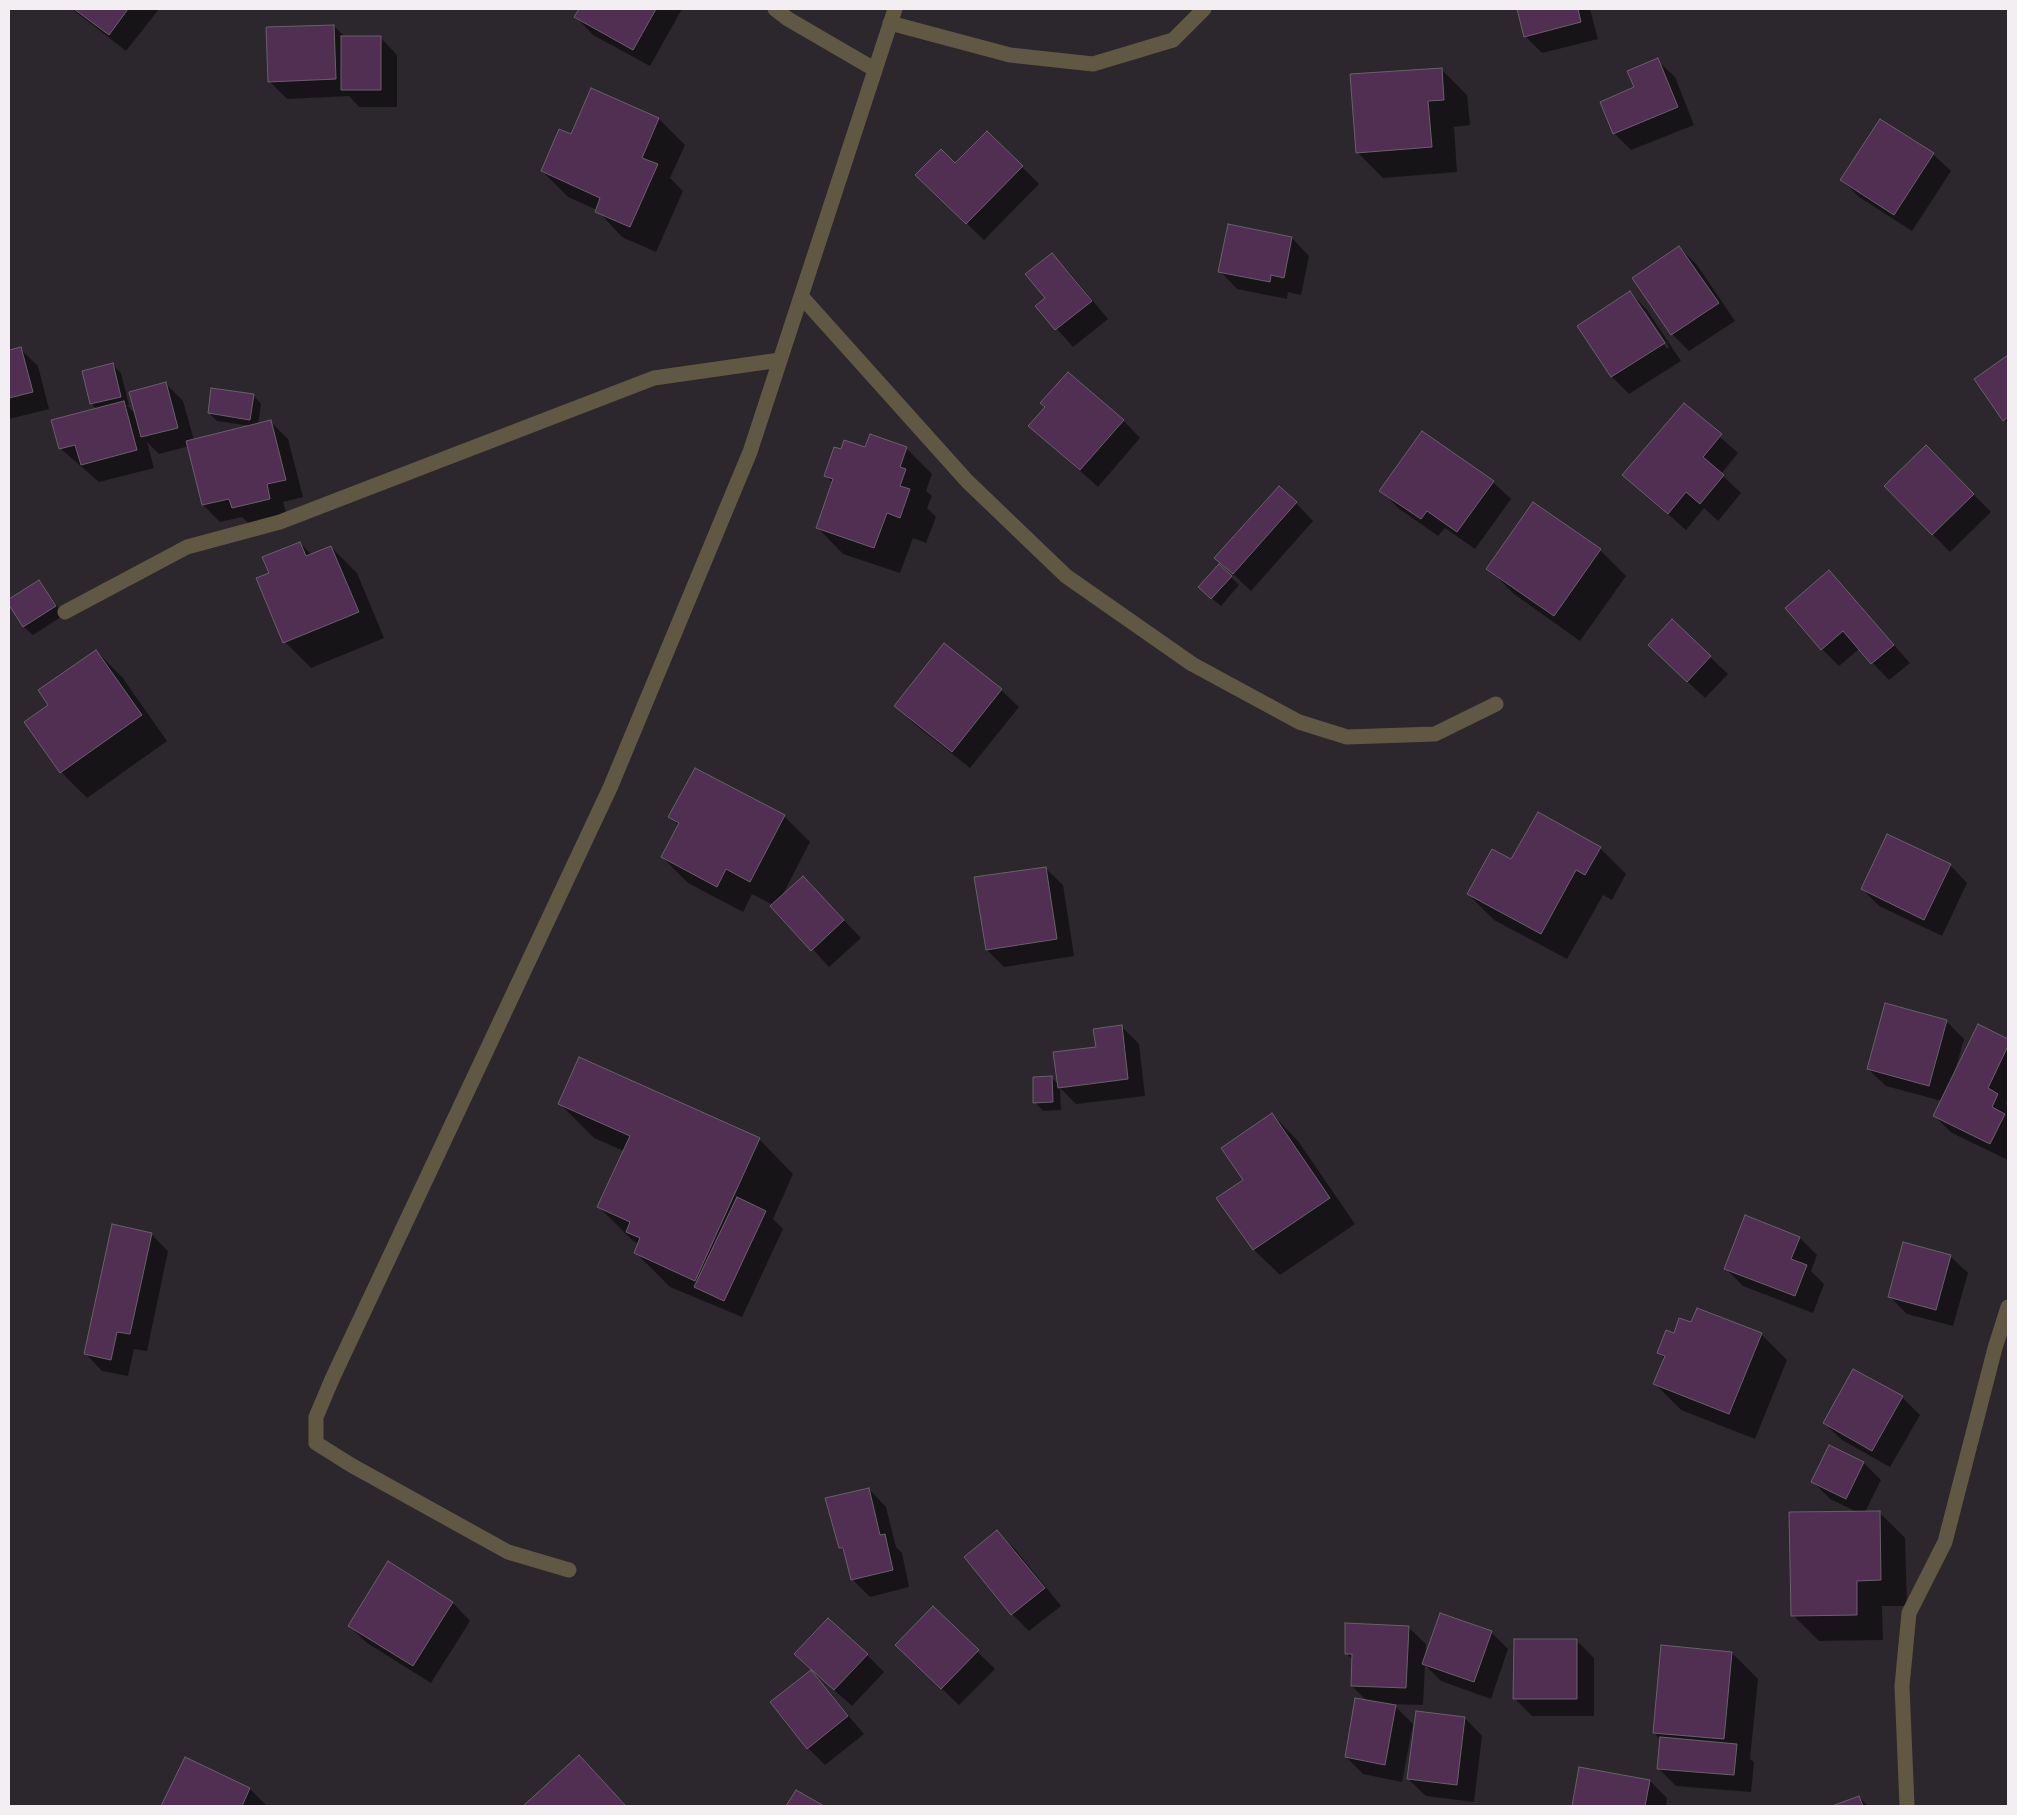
<!DOCTYPE html>
<html>
<head>
<meta charset="utf-8">
<style>
  body { margin:0 }
  #map { position:relative; width:2017px; height:1815px; overflow:hidden; background:#2c262d; font-family:"Crimson Pro",serif }
  canvas { display:block }
  .frame { position:absolute; inset:0; border:10px solid #f2eef2; pointer-events:none }
</style>
</head>
<body>
<div id="map">
<canvas width="2017" height="1815"></canvas>
<div class="frame"></div>
</div>
<script>
const ctx = document.querySelector('canvas').getContext('2d');
ctx.lineJoin = 'round';
function fillPath(path, color) {
  ctx.fillStyle = color;
  ctx.fill(path, 'evenodd');
}
function shape(rows) {
  const path = new Path2D();
  for (const r of rows) {
    path.moveTo(r[0], r[1]);
    for (let i = 2; i < r.length; i += 2) path.lineTo(r[i], r[i + 1]);
  }
  return path;
}
function trace(path, color, width, dash) {
  ctx.strokeStyle = color;
  ctx.lineWidth = width;
  ctx.lineCap = dash ? 'butt' : 'round';
  ctx.setLineDash(dash || []);
  ctx.stroke(path);
}
const shadow = shape([
  [72,9,159,9,126,51],
  [580,9,682,9,650,66,593,35,576,17],
  [1518,9,1590,9,1598,39,1542,53,1525,36],
  [334,26,345,37,380,37,397,55,397,107,359,107,349,96,287,99,269,81],
  [1657,60,1675,77,1694,125,1631,150,1614,133,1636,88],
  [1441,69,1467,95,1470,125,1454,127,1457,172,1383,178,1357,152],
  [659,119,685,145,670,178,683,191,656,252,622,237,597,210,568,197,542,171,572,135],
  [987,132,1039,184,984,240,934,192,955,165],
  [1933,154,1951,171,1912,231,1859,197,1842,180],
  [1292,238,1309,256,1301,295,1288,292,1287,299,1237,289,1220,271],
  [1679,247,1697,265,1735,321,1689,351,1672,334],
  [1052,254,1069,272,1108,319,1073,347,1037,306,1046,298],
  [1630,292,1647,310,1681,361,1629,394,1612,377,1579,326],
  [1642,311,1645,311,1669,347,1667,349],
  [9,342,11,351,20,349,38,366,49,409,9,419],
  [2008,357,2008,424,1976,380],
  [113,365,121,373,129,405,127,405,136,415,166,384,183,401,194,440,251,426,217,421,209,413,253,395,261,404,258,424,271,422,288,439,303,497,283,502,287,516,250,525,242,517,220,522,203,505,189,446,159,454,147,442,154,468,99,482,61,449,97,409,91,403],
  [1684,405,1738,453,1721,474,1741,493,1718,521,1704,508,1686,530,1624,475],
  [1123,420,1140,438,1098,487,1030,426],
  [1926,447,1991,512,1950,552,1886,486],
  [866,448,906,448,932,474,926,491,932,496,927,508,936,517,926,543,913,538,900,573,843,554,817,527,833,483,825,475,842,451],
  [1493,482,1511,499,1475,549,1445,528,1438,536,1398,508,1381,490],
  [1296,503,1313,521,1251,591,1216,558],
  [1533,504,1600,550,1626,576,1580,641,1514,594,1488,568],
  [300,543,312,555,331,547,357,573,384,638,311,668,285,642,270,574],
  [1829,572,1910,663,1889,680,1859,649,1839,666,1822,649],
  [1231,577,1239,585,1221,606,1208,595],
  [39,581,64,615,33,635,24,627,9,600],
  [96,651,122,677,167,741,87,798,61,772,50,705],
  [1710,657,1728,674,1705,698,1667,662],
  [1001,690,1019,707,970,768,913,723,896,706],
  [695,769,784,816,810,842,781,898,820,895,861,938,829,967,773,905,752,894,743,912,688,883,662,857,679,826,670,816],
  [1600,848,1626,874,1612,900,1603,895,1567,959,1494,920,1468,894,1511,861],
  [1950,865,1967,883,1942,936,1879,906,1862,889],
  [1045,868,1063,885,1074,956,1004,967,987,950],
  [1946,1021,1964,1039,1955,1071,1979,1026,2008,1040,2008,1098,2006,1103,2008,1106,2008,1160,1952,1133,1934,1116,1942,1101,1886,1086,1868,1069],
  [1121,1026,1139,1044,1145,1096,1076,1104,1060,1088,1061,1110,1043,1111,1035,1102,1052,1078,1059,1085],
  [559,1103,759,1139,793,1174,773,1219,783,1229,742,1317,670,1287,635,1252,639,1244,633,1241,599,1207,624,1151,594,1138],
  [1272,1114,1298,1141,1355,1224,1280,1275,1253,1249,1245,1180],
  [151,1234,168,1251,147,1351,134,1349,128,1376,102,1371,85,1353],
  [1800,1238,1817,1255,1811,1271,1824,1284,1813,1313,1743,1286,1725,1268],
  [1950,1256,1968,1273,1953,1326,1907,1314,1889,1296],
  [1692,1324,1761,1334,1787,1360,1755,1439,1681,1410,1655,1384,1665,1359,1659,1353,1675,1335],
  [1902,1397,1920,1415,1890,1467,1842,1440,1824,1423],
  [1864,1463,1881,1480,1865,1512,1879,1512,1905,1538,1907,1606,1882,1606,1883,1640,1819,1641,1793,1615,1857,1512,1830,1499,1813,1482],
  [869,1489,886,1507,896,1547,902,1553,909,1587,870,1597,852,1579,846,1553,840,1548],
  [997,1532,1015,1549,1061,1606,1029,1631,1012,1614],
  [388,1563,453,1603,470,1621,431,1683,367,1643,349,1626],
  [933,1608,995,1669,959,1705,914,1662],
  [1408,1627,1426,1644,1425,1658,1491,1632,1508,1649,1491,1699,1441,1681,1425,1665,1423,1705,1390,1704,1396,1707,1413,1724,1402,1782,1363,1774,1346,1757,1368,1702,1352,1686,1353,1660,1346,1653],
  [1577,1641,1594,1658,1594,1716,1532,1716,1515,1699],
  [1732,1653,1758,1679,1750,1759,1754,1762,1751,1792,1676,1786,1658,1768,1661,1740,1654,1733],
  [867,1655,884,1672,852,1706,813,1671],
  [811,1672,864,1734,825,1765,808,1748],
  [1465,1718,1482,1736,1474,1802,1426,1796,1408,1779],
  [579,1757,627,1806,524,1806],
  [186,1758,250,1789,267,1806,162,1806],
  [1580,1769,1650,1781,1667,1798,1666,1806,1574,1806],
  [1859,1797,1868,1806,1835,1806]
]);
const building = shape([
  [74,9,128,9,109,35,74,9],
  [579,9,656,9,633,50,574,17,579,9],
  [1517,9,1578,9,1581,22,1524,37,1517,9],
  [334,25,336,79,268,82,266,27,334,25],
  [341,36,381,36,381,90,341,90,341,36],
  [1658,58,1678,107,1613,134,1600,102,1634,87,1627,71,1658,58],
  [1442,68,1444,100,1428,101,1432,147,1356,153,1350,74,1442,68],
  [591,88,659,118,642,158,658,164,630,227,595,212,600,198,541,171,559,129,571,134,591,88],
  [1880,119,1934,153,1894,215,1840,180,1880,119],
  [987,131,1023,166,966,224,915,175,941,149,955,163,987,131],
  [1228,224,1292,237,1284,278,1271,275,1270,282,1218,272,1228,224],
  [1679,246,1719,303,1671,335,1632,278,1679,246],
  [1052,253,1092,301,1055,330,1035,306,1045,298,1025,274,1052,253],
  [1630,291,1665,343,1611,377,1577,326,1630,291],
  [21,347,33,392,9,398,9,350,21,347],
  [2008,355,2008,417,2003,421,1974,379,2008,355],
  [113,363,121,397,90,404,82,371,113,363],
  [1068,372,1124,420,1080,470,1028,426,1045,407,1040,403,1068,372],
  [166,382,178,428,141,437,129,392,166,382],
  [211,388,254,394,250,420,208,413,211,388],
  [124,401,137,450,81,465,75,445,59,449,51,420,124,401],
  [1684,403,1722,434,1703,457,1724,475,1700,504,1686,492,1668,514,1622,475,1684,403],
  [271,420,286,480,267,484,270,499,232,508,229,499,202,505,186,441,271,420],
  [1422,431,1494,481,1457,532,1427,511,1421,519,1379,491,1422,431],
  [870,434,907,447,900,467,906,469,900,486,910,489,900,518,887,513,874,548,816,528,833,479,824,476,834,447,841,449,844,440,865,447,870,434],
  [1926,445,1974,494,1932,535,1884,486,1926,445],
  [1279,486,1297,502,1233,574,1214,558,1279,486],
  [1533,502,1601,549,1554,616,1486,569,1533,502],
  [300,542,306,556,331,546,359,612,283,643,256,578,269,573,262,557,300,542],
  [1219,564,1232,576,1211,599,1198,587,1219,564],
  [1829,570,1894,645,1871,664,1843,631,1821,650,1785,608,1829,570],
  [39,580,56,606,23,627,9,605,9,599,39,580],
  [1672,619,1711,656,1687,682,1648,645,1672,619],
  [944,643,1002,689,952,752,894,706,944,643],
  [96,650,142,715,60,773,24,722,48,705,38,690,96,650],
  [695,768,785,815,750,882,726,869,717,887,661,857,679,823,668,817,695,768],
  [1538,812,1601,847,1585,875,1576,870,1541,934,1467,894,1492,849,1511,859,1538,812],
  [1887,834,1951,864,1924,920,1861,889,1887,834],
  [1046,867,1057,939,986,950,974,877,1046,867],
  [803,876,844,920,811,951,770,906,803,876],
  [1885,1003,1947,1020,1929,1086,1867,1069,1885,1003],
  [1978,1024,2008,1039,2008,1046,1988,1088,1998,1094,1992,1107,2005,1114,1990,1144,1933,1116,1978,1024],
  [1122,1025,1128,1079,1058,1088,1053,1052,1096,1047,1093,1029,1122,1025],
  [579,1057,760,1138,695,1281,634,1253,640,1238,626,1232,630,1222,597,1207,630,1136,558,1104,579,1057],
  [1052,1076,1053,1102,1033,1103,1033,1077,1052,1076],
  [1272,1113,1330,1198,1253,1250,1216,1198,1243,1180,1221,1148,1272,1113],
  [737,1197,766,1211,724,1301,694,1287,737,1197],
  [1745,1215,1800,1237,1791,1259,1807,1265,1795,1296,1724,1269,1745,1215],
  [112,1224,152,1233,130,1334,117,1332,111,1360,84,1354,112,1224],
  [1903,1242,1951,1255,1936,1310,1888,1297,1903,1242],
  [1697,1308,1762,1333,1729,1414,1653,1384,1665,1356,1657,1353,1666,1330,1674,1333,1679,1318,1691,1322,1697,1308],
  [1853,1369,1903,1396,1872,1451,1823,1423,1853,1369],
  [1829,1445,1864,1462,1846,1499,1811,1482,1829,1445],
  [869,1488,880,1535,885,1534,893,1570,851,1580,843,1548,839,1548,825,1498,869,1488],
  [1880,1511,1881,1580,1857,1581,1857,1615,1791,1616,1789,1512,1880,1511],
  [997,1530,1045,1588,1011,1615,964,1557,997,1530],
  [388,1561,453,1602,413,1666,348,1626,388,1561],
  [933,1606,979,1650,941,1689,895,1645,933,1606],
  [1440,1613,1492,1631,1474,1682,1422,1664,1440,1613],
  [828,1618,868,1654,834,1690,794,1654,828,1618],
  [1345,1623,1409,1626,1406,1688,1351,1686,1352,1654,1345,1654,1345,1623],
  [1514,1639,1577,1639,1577,1699,1513,1699,1514,1639],
  [1661,1645,1732,1652,1724,1739,1653,1733,1661,1645],
  [811,1670,848,1716,807,1749,770,1702,811,1670],
  [1355,1698,1396,1705,1385,1765,1345,1757,1355,1698],
  [1416,1711,1465,1717,1457,1785,1407,1779,1416,1711],
  [1660,1737,1737,1744,1734,1775,1657,1769,1660,1737],
  [579,1755,626,1806,523,1806,579,1755],
  [185,1757,250,1788,242,1806,161,1806,185,1757],
  [1579,1767,1650,1780,1645,1806,1572,1806,1579,1767],
  [796,1790,824,1806,786,1806,796,1790],
  [1859,1796,1863,1806,1832,1806,1859,1796]
]);
const minor = shape([
  [775,9,788,19,874,69],
  [890,23,1010,55,1093,64,1173,40,1204,9],
  [801,296,967,481,1066,576,1192,664,1299,722,1347,737,1435,734,1496,704],
  [65,612,187,547,280,522,654,378,780,360],
  [569,1570,508,1552,351,1465,316,1443,316,1417,333,1377,610,788,750,452,895,9],
  [1907,1806,1902,1686,1909,1613,1945,1542,1995,1348,2008,1307]
]);
fillPath(shadow, '#0007');
fillPath(building, '#502f53');
trace(building, '#686169', 1);
trace(minor, '#615844', 15);
</script>
</body>
</html>
